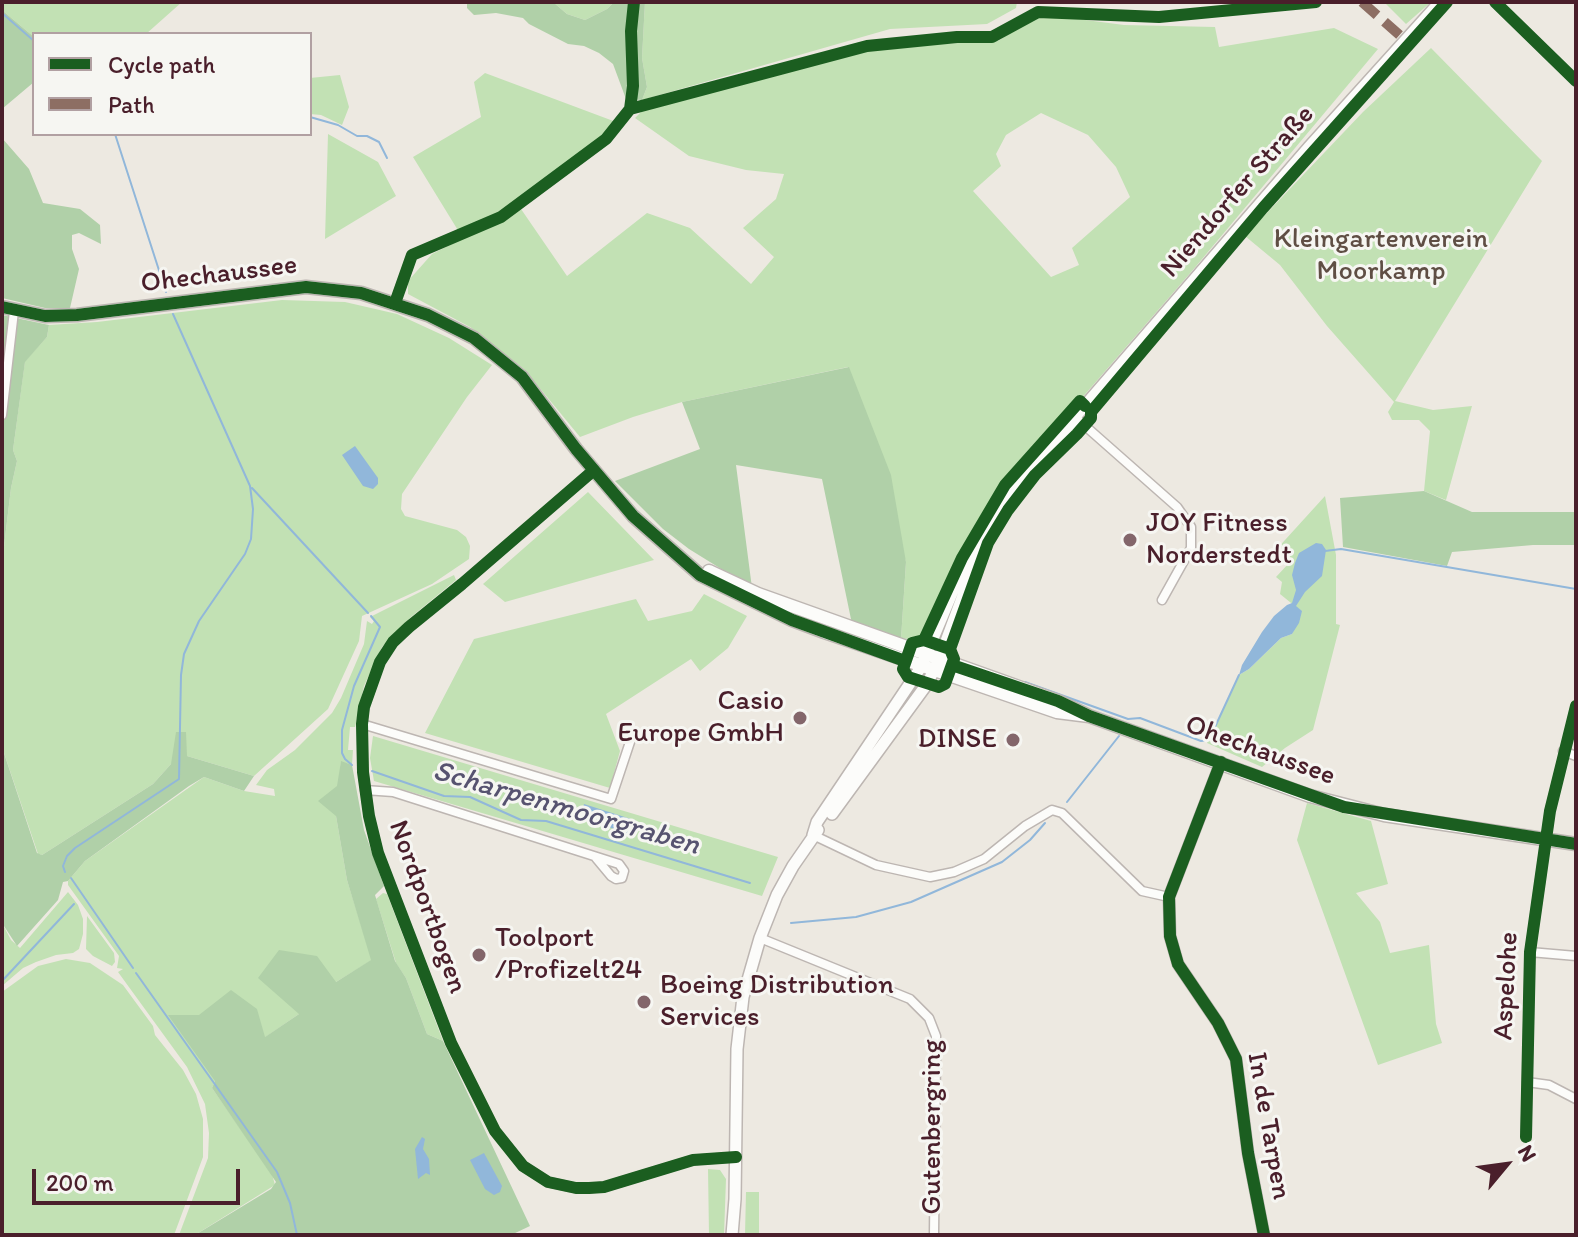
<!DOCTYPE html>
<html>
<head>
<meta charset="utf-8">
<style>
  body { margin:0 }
  #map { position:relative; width:1578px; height:1237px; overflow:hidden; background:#ede9e1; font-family:Itim,sans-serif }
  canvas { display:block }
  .frame { position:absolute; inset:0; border:4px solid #4a1f2b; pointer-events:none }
  .legend { position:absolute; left:32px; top:32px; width:280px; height:104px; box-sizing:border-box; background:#f6f6f2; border:2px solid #b1a0a2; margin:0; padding:10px 14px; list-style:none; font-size:24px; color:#4a1f2b }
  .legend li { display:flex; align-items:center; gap:16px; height:40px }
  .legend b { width:40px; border:2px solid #b1a0a2 }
  .north { position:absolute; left:1466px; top:1125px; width:80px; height:80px; -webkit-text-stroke:6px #f6f6f2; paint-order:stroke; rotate:61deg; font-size:22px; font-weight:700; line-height:32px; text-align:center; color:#4a1f2b }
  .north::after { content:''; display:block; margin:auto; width:28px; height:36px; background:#4a1f2b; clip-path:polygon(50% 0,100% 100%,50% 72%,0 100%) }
  .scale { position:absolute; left:32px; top:1169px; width:208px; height:36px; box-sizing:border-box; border:4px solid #4a1f2b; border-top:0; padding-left:10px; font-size:24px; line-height:28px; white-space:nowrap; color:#4a1f2b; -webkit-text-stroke:6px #f6f6f2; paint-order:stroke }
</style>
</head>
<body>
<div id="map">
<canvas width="1578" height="1237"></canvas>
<div class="frame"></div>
<ul class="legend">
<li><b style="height:10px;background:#1b5e20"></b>Cycle path</li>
<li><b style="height:10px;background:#8d6e63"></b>Path</li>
</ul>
<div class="north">N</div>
<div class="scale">200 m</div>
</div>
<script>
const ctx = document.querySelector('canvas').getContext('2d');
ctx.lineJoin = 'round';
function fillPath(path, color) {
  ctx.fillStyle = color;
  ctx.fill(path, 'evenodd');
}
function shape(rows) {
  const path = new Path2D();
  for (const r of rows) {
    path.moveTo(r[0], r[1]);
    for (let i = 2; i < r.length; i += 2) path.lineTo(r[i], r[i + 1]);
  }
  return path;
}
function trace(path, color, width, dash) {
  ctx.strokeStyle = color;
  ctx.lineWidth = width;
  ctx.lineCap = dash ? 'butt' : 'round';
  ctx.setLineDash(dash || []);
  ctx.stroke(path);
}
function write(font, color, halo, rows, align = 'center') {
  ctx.font = font + ' Itim,sans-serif';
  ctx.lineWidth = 6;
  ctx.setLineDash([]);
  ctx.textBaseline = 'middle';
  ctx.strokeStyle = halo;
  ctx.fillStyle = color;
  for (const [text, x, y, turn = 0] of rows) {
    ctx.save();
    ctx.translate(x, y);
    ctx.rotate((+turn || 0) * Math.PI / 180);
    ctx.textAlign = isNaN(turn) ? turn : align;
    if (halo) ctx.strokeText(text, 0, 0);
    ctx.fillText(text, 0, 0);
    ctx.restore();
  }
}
const green = shape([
  [2,2,182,2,146,34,34,34,34,37,2,10],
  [553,2,614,2,607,9,585,20,567,14],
  [645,2,1017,2,1016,8,987,24,890,29,642,100,647,87,642,58],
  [1384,2,1431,2,1406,24],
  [1039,14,1124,25,1215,27,1219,47,1334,28,1378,49,1192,271,1035,452,1024,460,999,488,922,638,901,639,906,562,848,367,682,402,633,417,580,437,524,369,470,327,408,294,408,281,432,254,521,209,567,276,647,213,690,228,751,284,774,257,743,228,776,199,784,174,746,170,689,156,635,118,642,111,878,47,998,41],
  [1041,113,1088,135,1116,167,1130,197,1072,248,1079,265,1051,277,973,191,1001,166,996,154,1006,135],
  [1431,48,1542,161,1395,401,1433,410,1472,406,1446,500,1424,491,1430,431,1419,420,1392,420,1388,412,1394,402,1327,326,1280,265,1245,236,1363,112],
  [485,73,616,122,606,135,502,213,459,232,413,157,481,117,474,82],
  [340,75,349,107,342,125,321,115,310,114,310,78],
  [328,134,378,162,396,196,325,239],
  [282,300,345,302,397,314,449,338,492,365,467,397,402,494,401,509,405,516,457,530,466,537,470,546,469,559,432,584,362,616,359,641,328,709,254,776,187,756,171,764,153,784,42,855,38,854,2,747,2,563,11,488,17,461,13,450,25,361,47,337,49,325,97,322],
  [588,492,654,560,505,602,483,584],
  [1325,496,1336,555,1336,624,1340,625,1313,730,1285,748,1262,767,1207,743,1239,675,1249,669,1281,638,1292,634,1301,611,1280,594,1282,582,1276,577,1289,563,1275,551],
  [454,575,456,580,411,617,382,647,364,686,355,727,350,727,348,750,353,750,352,765,341,762,336,816,347,880,372,960,336,982,299,1014,264,1038,215,1081,212,1088,272,1174,275,1185,195,1235,179,1235,208,1158,209,1133,205,1104,187,1067,118,972,123,969,117,968,119,956,68,885,68,881,85,861,204,777,244,791,275,796,274,789,256,785,267,770,295,750,332,713,341,698,364,644,367,621,372,624,374,621,370,617],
  [704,594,747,616,728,648,700,671,691,659,606,714,620,751,610,788,425,733,474,639,636,599,648,621,692,611],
  [373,736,778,857,762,896,374,781,370,758],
  [1307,803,1371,821,1388,884,1356,893,1380,922,1390,953,1429,945,1436,1024,1442,1043,1378,1065,1297,840],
  [68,892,78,905,83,919,83,934,79,949,73,953,56,955,36,962,23,968,2,986,2,923,11,940,20,948],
  [383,893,387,894,443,1041,427,1034,406,978,396,963,376,899],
  [87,916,114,953,115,962,112,966,93,956,86,949],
  [66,959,90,963,123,985,153,1026,155,1035,183,1070,196,1094,203,1119,203,1157,174,1235,2,1235,2,992,38,966],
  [708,1169,720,1170,726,1179,724,1235,709,1235],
  [746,1192,759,1192,759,1235,745,1235]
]);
const forest = shape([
  [467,2,553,2,567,14,585,20,607,9,614,2,645,2,642,58,647,87,642,100,626,99,613,64,599,53,584,46,568,44,529,24,523,18,496,13,474,15,467,8],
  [2,10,34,37,34,82,2,109],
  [2,138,29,169,43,203,80,209,100,225,101,244,79,233,72,235,72,249,79,269,70,308,45,308,2,298],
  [2,315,49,325,47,337,25,362,13,450,17,461,11,488,2,563],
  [849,367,891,475,906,562,901,639,852,624,822,479,736,465,752,588,689,549,663,529,615,481,700,449,682,402],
  [1424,491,1472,512,1576,512,1576,545,1533,545,1452,552,1447,566,1343,547,1340,498],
  [176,732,186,732,187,756,254,776,244,791,204,777,189,786,85,861,68,881,63,882,58,900,17,946,2,923,2,747,37,853,42,855,153,784,171,764],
  [341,761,352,765,364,830,384,886,375,895,395,961,406,978,427,1034,443,1041,530,1226,511,1235,195,1235,271,1189,276,1182,212,1088,215,1081,168,1015,199,1015,231,990,257,1009,265,1037,299,1014,258,978,279,950,317,956,336,982,371,960,347,880,336,816,318,801,337,786]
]);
const water = shape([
  [355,446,378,478,378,484,373,489,363,486,342,455],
  [1316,543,1322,544,1326,550,1322,576,1305,592,1296,606,1302,611,1299,623,1292,634,1281,638,1249,669,1239,675,1242,665,1262,632,1274,616,1287,605,1292,603,1296,590,1292,575,1295,563,1299,553],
  [584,804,631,819,633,829,627,833,580,818],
  [422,1137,425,1139,423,1149,429,1159,430,1175,426,1173,418,1179,415,1149],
  [484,1153,502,1186,500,1192,494,1195,485,1189,470,1160]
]);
const stream = shape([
  [2,13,34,41],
  [310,117,338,125,357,136,367,136,379,142,387,158],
  [115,134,166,292],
  [252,488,368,613],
  [1325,551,1341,549,1576,589],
  [1025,682,1128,719,1140,718,1201,741,1209,740,1239,675],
  [352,765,345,759,342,753,342,730,354,686,380,627,371,616],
  [372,771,444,796,470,797,521,820,546,821,750,883],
  [1067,802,1119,736],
  [65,872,63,866,67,856,75,848,179,779,181,675,184,654,199,621,245,554,251,539,253,509,250,486,173,314],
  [71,878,133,968],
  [791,923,856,917,911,902,1002,862,1030,840,1045,823],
  [136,973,277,1172,290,1203,297,1235],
  [2,981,74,904]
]);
const minor = shape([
  [1495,2,1576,81],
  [395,303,412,255,501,217,606,139,630,109],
  [2,415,14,311],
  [1075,417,1177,507,1191,527,1191,548,1162,600],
  [594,470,462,584,409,627,393,642,380,662,364,707,362,724,363,772,369,816,378,853,451,1043,495,1131,523,1166,548,1182,576,1188,589,1188,604,1187,693,1160,736,1157],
  [362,724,611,799,630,742,627,729],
  [1563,751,1576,756],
  [365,790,393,792,619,864,624,871,622,878,616,879,611,876,596,858],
  [813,835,876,865,930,877,954,872,984,859,1025,826,1052,810,1062,813,1142,891,1169,897],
  [760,938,910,999,929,1018,936,1036,936,1056,934,1235],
  [1530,952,1576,956],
  [1527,1082,1549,1085,1576,1099],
  [1526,1137,1530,952,1550,811,1576,706]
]);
const tertiary = shape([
  [1221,762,1169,897,1170,936,1178,964,1218,1023,1236,1059,1248,1153,1264,1235]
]);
const secondary = shape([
  [832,814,927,684,939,660,974,566,996,523,1024,485,1067,436,1073,423],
  [813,835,817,822,921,667,965,562,1001,502,1056,435,1075,417,1309,147,1440,2],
  [732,1235,735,1199,737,1049,743,997,760,938,777,895,793,866,818,830]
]);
const primary = shape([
  [2,307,45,316,77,315,306,287,361,293,428,315,474,338,522,377,576,449,633,516,700,575,792,620,824,632,1057,712,1089,716],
  [709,571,758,594,1058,701,1089,716,1310,796,1384,815,1576,844]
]);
const quiet = shape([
  [1362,2,1404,39]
]);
const cycleway = shape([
  [1495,2,1576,81],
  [630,109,867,46,957,37,992,37,1038,12,1159,17,1316,2],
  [395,303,412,255,501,217,606,139,630,109,633,86,631,31,634,2],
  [2,307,45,316,77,315,306,287,361,293,428,315,474,338,522,377,576,449,633,516,700,575,792,620,905,661],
  [594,470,462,584,409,627,393,642,380,662,364,707,362,724,363,772,369,816,378,853,451,1043,495,1131,523,1166,548,1182,576,1188,589,1188,604,1187,693,1160,736,1157],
  [924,640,962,558,1005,485,1080,401,1085,406],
  [924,640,950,649,954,659,945,684,939,687,908,677,903,669,912,643,924,640],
  [950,649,988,543,1008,510,1035,475,1077,434,1091,418,1091,412,1263,208,1447,2],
  [952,665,1058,701,1089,716,1344,807,1576,844],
  [1221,762,1169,897,1170,936,1178,964,1218,1023,1236,1059,1248,1153,1264,1235],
  [1526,1137,1530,952,1550,811,1576,706]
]);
const markers = [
  [1130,540,8,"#83666b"],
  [800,718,8,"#83666b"],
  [1013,740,8,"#83666b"],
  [479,955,8,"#83666b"],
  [644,1002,8,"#83666b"]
];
const streetNames = [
  ["Niendorfer Straße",1238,192,-49],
  ["Ohechaussee",219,275,-7],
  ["Ohechaussee",1260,751,20],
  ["Nordportbogen",427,907,70],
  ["Aspelohe",1507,986,-87],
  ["In de Tarpen",1268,1126,80],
  ["Gutenbergring",933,1127,-90]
];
const parkNames = [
  ["Kleingartenverein",1381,240],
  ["Moorkamp",1381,272]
];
const poiNames = [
  ["JOY Fitness",1146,524],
  ["Norderstedt",1146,556],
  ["Casio",784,702,"right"],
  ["Europe GmbH",784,734,"right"],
  ["DINSE",997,740,"right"],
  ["Toolport",495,939],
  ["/Profizelt24",495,971],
  ["Boeing Distribution",660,986],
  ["Services",660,1018]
];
const waterNames = [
  ["Scharpenmoorgraben",566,809,16]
];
fillPath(green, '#c2e1b4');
fillPath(forest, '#b0d0a8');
fillPath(water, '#91b7da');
trace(stream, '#91b7da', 2);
trace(minor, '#bdb6b2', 11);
trace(tertiary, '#bdb6b2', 13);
trace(secondary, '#bdb6b2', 14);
trace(primary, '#bdb6b2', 15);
trace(minor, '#fcfcfa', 8);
trace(tertiary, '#fcfcfa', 10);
trace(secondary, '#fcfcfa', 11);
trace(primary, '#fcfcfa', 12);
trace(quiet, '#8d6e63', 10, [20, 10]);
trace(cycleway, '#1b5e20', 12);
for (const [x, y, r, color] of markers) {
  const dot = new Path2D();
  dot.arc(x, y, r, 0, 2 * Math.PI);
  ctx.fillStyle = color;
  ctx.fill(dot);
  trace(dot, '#f6f6f2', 3);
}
write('28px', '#4a1f2b', '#f6f6f2', streetNames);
write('28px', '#5f4e44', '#f6f6f2', parkNames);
write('28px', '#4a1f2b', '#f6f6f2', poiNames, 'left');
write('italic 30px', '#575370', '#f6f6f2', waterNames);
</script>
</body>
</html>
